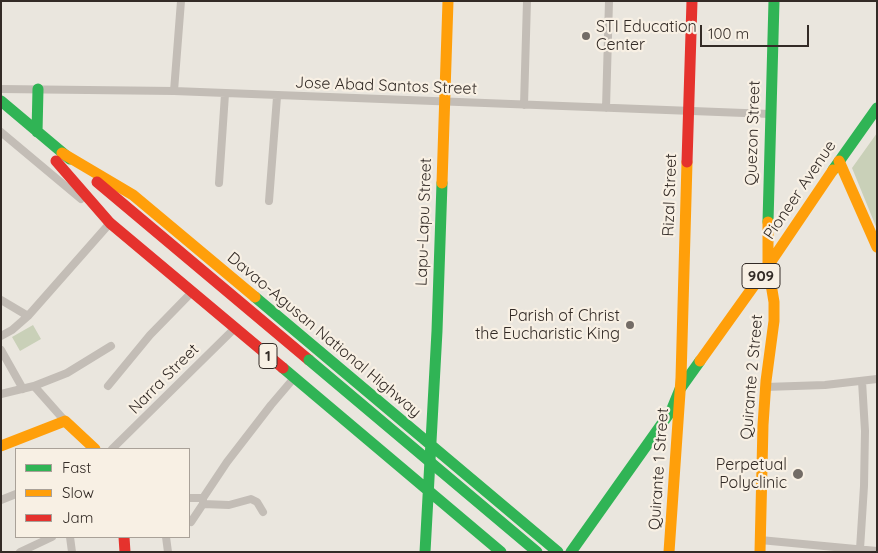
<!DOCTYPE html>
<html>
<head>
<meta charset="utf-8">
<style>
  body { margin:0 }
  #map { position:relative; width:878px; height:553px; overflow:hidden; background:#eae6de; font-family:Quicksand,sans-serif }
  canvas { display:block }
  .frame { position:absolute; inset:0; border:2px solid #332b26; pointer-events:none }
  .legend { position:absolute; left:15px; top:448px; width:175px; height:90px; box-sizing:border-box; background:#f8f0e4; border:1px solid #a9a198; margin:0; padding:6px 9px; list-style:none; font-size:15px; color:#332b26 }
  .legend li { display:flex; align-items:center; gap:10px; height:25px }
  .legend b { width:25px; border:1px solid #a9a198 }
  .scale { position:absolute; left:700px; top:25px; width:109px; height:22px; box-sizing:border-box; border:2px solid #332b26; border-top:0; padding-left:6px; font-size:15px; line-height:18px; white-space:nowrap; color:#332b26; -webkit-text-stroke:4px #f8f0e4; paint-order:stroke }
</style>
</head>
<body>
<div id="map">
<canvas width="878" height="553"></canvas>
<div class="frame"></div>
<ul class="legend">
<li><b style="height:6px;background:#30b455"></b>Fast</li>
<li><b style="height:6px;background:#ff9f0a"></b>Slow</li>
<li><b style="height:6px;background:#e5322d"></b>Jam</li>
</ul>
<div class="scale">100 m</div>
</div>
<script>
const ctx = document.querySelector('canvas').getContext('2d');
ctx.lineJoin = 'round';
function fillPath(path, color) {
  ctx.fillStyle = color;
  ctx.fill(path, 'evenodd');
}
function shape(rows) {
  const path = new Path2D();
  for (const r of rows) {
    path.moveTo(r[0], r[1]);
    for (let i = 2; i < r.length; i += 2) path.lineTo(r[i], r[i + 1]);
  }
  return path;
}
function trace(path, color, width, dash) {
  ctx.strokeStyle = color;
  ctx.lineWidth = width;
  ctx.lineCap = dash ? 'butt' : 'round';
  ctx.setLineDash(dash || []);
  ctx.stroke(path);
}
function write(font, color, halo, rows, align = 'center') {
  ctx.font = font + ' Quicksand,sans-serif';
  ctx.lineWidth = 4.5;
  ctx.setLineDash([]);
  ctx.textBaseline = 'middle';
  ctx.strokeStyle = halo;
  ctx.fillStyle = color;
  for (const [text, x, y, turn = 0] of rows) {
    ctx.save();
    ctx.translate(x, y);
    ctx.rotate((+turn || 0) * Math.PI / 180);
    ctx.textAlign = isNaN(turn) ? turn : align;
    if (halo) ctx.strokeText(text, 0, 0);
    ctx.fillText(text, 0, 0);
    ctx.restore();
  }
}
const green = shape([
  [877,133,877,229,852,168],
  [33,325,41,339,20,351,12,337]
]);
const street = shape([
  [1,89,174,91,770,114],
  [174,91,181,1],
  [524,105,527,1],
  [606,108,609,1],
  [1,132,81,199],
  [219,183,225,94],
  [269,201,277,97],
  [1,300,28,316],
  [1,336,12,330,28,316,110,223,107,221],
  [1,350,23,389],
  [34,386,65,421],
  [108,386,150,335,192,292],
  [765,387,825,385,877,379],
  [1,394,34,386,67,373,111,346],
  [112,449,235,328],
  [189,498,203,498,203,504,191,522],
  [203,498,227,462,271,405,294,378],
  [1,500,16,494],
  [203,504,229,505,251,499,257,502,263,512],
  [70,537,72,552],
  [166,537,168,552],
  [760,540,877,551],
  [860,549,864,486,865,431,862,381],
  [20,552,52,537]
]);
const fast = shape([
  [1,101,70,159],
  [37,132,38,89],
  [833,170,877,108],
  [768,222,774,1],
  [255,297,558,552],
  [283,368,501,552],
  [425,552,437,331,442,183],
  [571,552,671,411,680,389,700,361]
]);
const slow = shape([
  [62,153,133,195,255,297],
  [839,161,877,247],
  [442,183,448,1],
  [700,361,768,266,833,170],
  [1,446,65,421,95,449],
  [669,552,681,378,687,162],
  [760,552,763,425,766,381,774,321,774,302,768,266,768,222]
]);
const jam = shape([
  [56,161,110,223,283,368],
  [687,162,692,1],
  [97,182,309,360],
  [124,537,125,552]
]);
const fastBridge = shape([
  [309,360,537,552]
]);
const markers = [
  [586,36,5,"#736c66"],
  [630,325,5,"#736c66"],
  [798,474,6,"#736c66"]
];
const shields = [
  [761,276,38],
  [268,356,18]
];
const shieldNames = [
  ["909",761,276],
  ["1",268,356]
];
const poiNames = [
  ["STI Education",596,27,"left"],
  ["Center",596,45,"left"],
  ["Parish of Christ",620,316],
  ["the Eucharistic King",620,334],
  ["Perpetual",787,465],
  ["Polyclinic",787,483]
];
const streetNames = [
  ["Jose Abad Santos Street",386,86,2],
  ["Quezon Street",753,133,-88],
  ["Pioneer Avenue",800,190,-56],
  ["Rizal Street",670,195,-88],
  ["Lapu-Lapu Street",424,222,-88],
  ["Davao-Agusan National Highway",324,335,40],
  ["Quirante 2 Street",752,377,-85],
  ["Narra Street",164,379,-45],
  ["Quirante 1 Street",659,469,-86]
];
fillPath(green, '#c9d0b8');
trace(street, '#c3bdb6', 8);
trace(fast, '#30b455', 11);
trace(slow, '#ff9f0a', 11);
trace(jam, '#e5322d', 11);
trace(fastBridge, '#30b455', 11);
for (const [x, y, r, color] of markers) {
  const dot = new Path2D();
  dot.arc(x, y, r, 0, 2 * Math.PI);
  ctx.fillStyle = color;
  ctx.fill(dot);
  trace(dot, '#f8f0e4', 2);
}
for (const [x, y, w] of shields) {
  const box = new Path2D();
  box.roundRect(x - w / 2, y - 12.5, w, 25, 4);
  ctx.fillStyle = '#f8f0e4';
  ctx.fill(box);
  trace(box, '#332b26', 1);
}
write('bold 15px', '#332b26', null, shieldNames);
write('16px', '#332b26', '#f8f0e4', poiNames, 'right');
write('16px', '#332b26', '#f8f0e4', streetNames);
</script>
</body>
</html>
